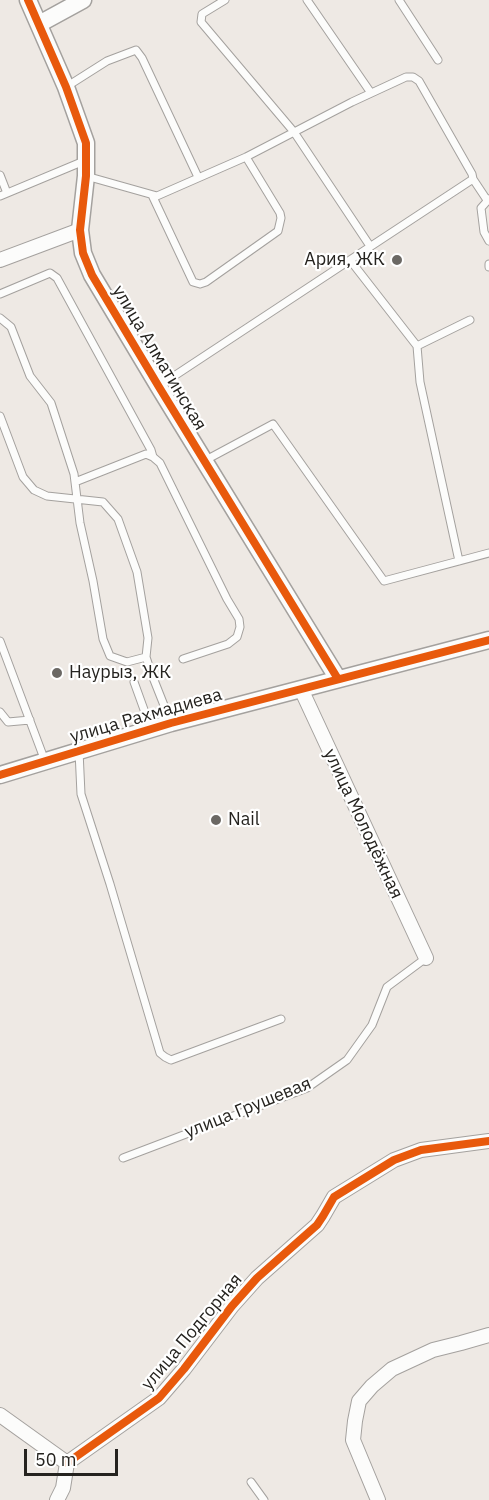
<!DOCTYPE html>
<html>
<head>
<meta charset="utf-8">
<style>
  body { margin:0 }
  #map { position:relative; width:489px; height:1500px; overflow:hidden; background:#eee9e4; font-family:"IBM Plex Sans",sans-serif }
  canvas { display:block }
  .scale { position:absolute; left:24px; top:1449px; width:94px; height:27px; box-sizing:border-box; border:3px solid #25231f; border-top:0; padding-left:8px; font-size:18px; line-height:21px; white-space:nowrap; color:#25231f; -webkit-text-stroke:4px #fff; paint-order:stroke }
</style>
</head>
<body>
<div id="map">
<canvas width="489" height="1500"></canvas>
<div class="scale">50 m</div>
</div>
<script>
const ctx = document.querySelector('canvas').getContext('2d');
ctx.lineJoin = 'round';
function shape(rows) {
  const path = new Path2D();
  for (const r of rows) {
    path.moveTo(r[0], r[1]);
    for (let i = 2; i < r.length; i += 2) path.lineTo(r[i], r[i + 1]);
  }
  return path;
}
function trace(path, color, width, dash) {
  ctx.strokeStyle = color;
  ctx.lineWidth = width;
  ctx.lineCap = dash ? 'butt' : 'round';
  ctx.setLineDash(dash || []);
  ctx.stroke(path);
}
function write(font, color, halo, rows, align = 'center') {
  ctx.font = font + ' "IBM Plex Sans",sans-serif';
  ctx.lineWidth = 4.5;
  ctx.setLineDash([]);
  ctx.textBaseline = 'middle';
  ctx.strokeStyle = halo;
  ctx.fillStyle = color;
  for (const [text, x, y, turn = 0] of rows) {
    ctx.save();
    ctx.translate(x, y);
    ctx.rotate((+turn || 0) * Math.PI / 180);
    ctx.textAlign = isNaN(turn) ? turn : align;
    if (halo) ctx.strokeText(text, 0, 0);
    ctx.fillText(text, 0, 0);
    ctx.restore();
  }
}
const service = shape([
  [225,0,202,14,201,22,294,132,370,246],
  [307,0,371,93],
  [399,0,438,60],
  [66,87,107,61,136,50,142,58,198,177],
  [0,175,7,193],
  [86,176,157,196,246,157,352,102,406,77,413,77,419,81,472,174,473,179,350,260,417,346,420,382,459,561],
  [473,179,487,200],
  [152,195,193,282,200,284,206,282,278,231,281,218,280,213,246,157],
  [0,196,84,161],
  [489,199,481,208,484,232,489,241],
  [489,267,489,264],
  [0,294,50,273,57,278,151,450,153,457],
  [0,318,11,327,30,376,51,403,74,474,80,523,93,581,103,639,110,656,127,662,146,657],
  [417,346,470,320],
  [159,386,350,260],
  [0,416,23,477,34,490,47,496,103,502,118,519,137,572,148,638,146,657,148,663],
  [204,461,273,424,384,581,489,553],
  [75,482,146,454,153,457,160,463,227,599,239,619,240,627,237,637,228,644,183,659],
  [0,641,45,761],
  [152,675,171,723],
  [134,682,151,729],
  [0,712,8,722,30,720],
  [79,751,81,794,110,884,160,1053,165,1057,171,1060,281,1019],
  [123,1158,307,1088,347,1060,372,1025,387,987,426,958],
  [251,1482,264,1500]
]);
const minor = shape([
  [0,260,80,230],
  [301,689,426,958],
  [0,1415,67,1463],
  [67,1463,159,1398,184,1369,232,1306,257,1278,317,1225,323,1216,334,1197,394,1160,421,1150,489,1141],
  [57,1500,63,1488,67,1463],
  [378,1500,353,1440,355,1421,359,1401,372,1386,392,1369,433,1350,461,1343,489,1335]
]);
const tertiary = shape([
  [28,0,66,87,86,143,86,176,80,230,83,253,92,275,159,387,338,679],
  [39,24,83,0],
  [0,775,171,723,489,640]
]);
const cycleway = shape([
  [28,0,66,87,86,143,86,176,80,230,83,253,92,275,159,387,338,679],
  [0,775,171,723,489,640],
  [67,1463,159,1398,184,1369,232,1306,257,1278,317,1225,323,1216,334,1197,394,1160,421,1150,489,1141]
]);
const markers = [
  [397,260,6,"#6b6864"],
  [57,673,6,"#6b6864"],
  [216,820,6,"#6b6864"]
];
const poiNames = [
  ["Ария, ЖК",385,260,"right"],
  ["Наурыз, ЖК",69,673],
  ["Nail",228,820]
];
const streetNames = [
  ["улица Алматинская",159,358,59],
  ["улица Рахмадиева",146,716,-16],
  ["улица Молодёжная",363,824,65],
  ["улица Грушевая",248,1108,-22],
  ["улица Подгорная",192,1332,-50]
];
trace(service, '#a4a19e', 9);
trace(minor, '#a4a19e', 16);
trace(tertiary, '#a4a19e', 19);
trace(service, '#fcfcfb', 7);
trace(minor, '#fcfcfb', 14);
trace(tertiary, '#fcfcfb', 16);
trace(cycleway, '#e8590c', 8);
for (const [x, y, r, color] of markers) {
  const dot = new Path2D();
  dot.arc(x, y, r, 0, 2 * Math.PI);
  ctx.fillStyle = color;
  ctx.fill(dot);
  trace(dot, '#fff', 2);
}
write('18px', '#25231f', '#fff', poiNames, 'left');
write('18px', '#25231f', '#fff', streetNames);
</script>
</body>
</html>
